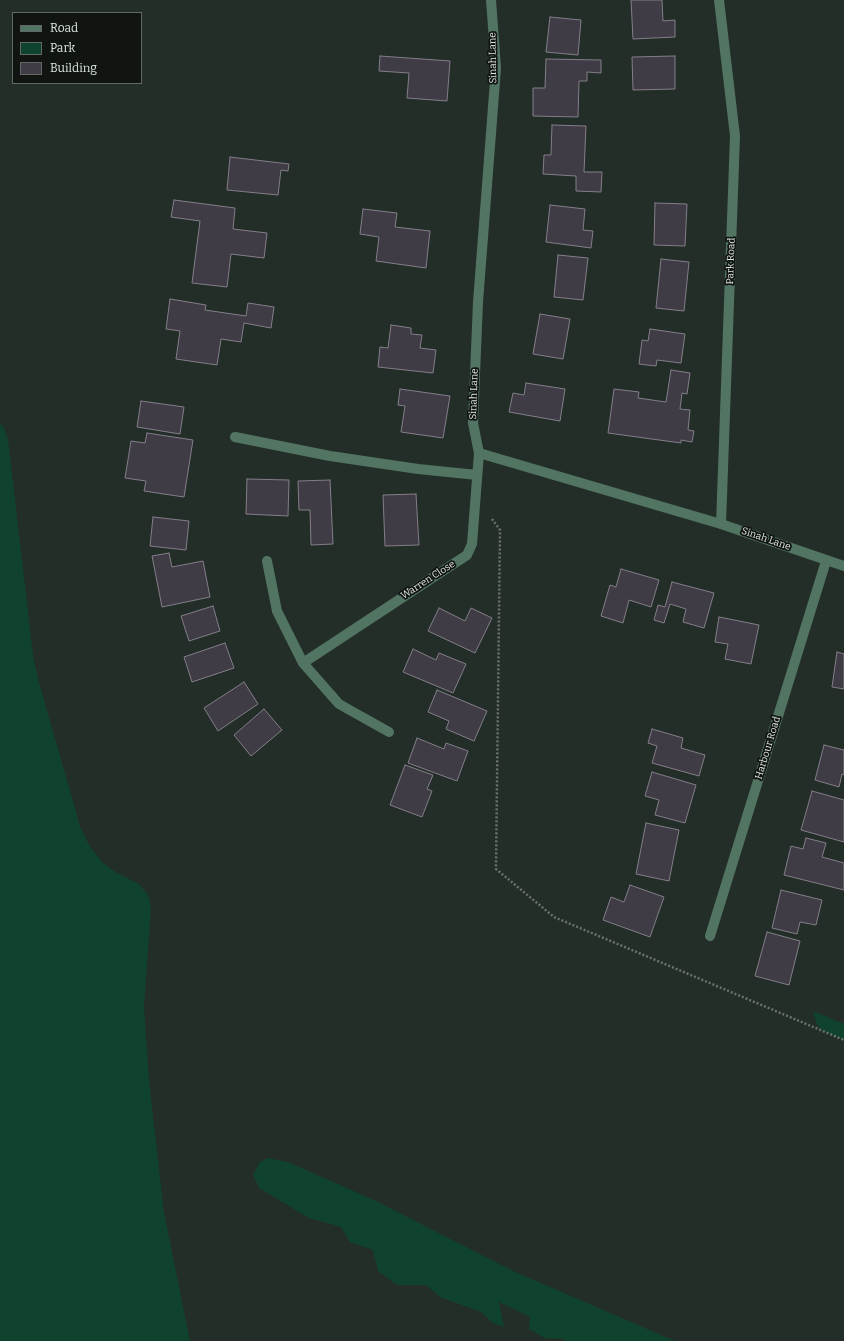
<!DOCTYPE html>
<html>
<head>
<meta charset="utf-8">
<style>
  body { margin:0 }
  #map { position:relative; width:844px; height:1341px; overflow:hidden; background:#242e28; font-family:Bitter,serif }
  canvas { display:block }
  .legend { position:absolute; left:12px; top:12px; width:130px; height:72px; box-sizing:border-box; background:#101512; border:1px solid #626865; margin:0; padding:5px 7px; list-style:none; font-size:12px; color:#dee5e1 }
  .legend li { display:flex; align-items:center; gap:8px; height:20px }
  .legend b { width:20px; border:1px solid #626865 }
</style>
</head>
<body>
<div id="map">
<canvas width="844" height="1341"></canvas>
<ul class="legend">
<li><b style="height:5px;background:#517562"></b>Road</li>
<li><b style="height:11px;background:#0f432d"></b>Park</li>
<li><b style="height:11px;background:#403c46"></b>Building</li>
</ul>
</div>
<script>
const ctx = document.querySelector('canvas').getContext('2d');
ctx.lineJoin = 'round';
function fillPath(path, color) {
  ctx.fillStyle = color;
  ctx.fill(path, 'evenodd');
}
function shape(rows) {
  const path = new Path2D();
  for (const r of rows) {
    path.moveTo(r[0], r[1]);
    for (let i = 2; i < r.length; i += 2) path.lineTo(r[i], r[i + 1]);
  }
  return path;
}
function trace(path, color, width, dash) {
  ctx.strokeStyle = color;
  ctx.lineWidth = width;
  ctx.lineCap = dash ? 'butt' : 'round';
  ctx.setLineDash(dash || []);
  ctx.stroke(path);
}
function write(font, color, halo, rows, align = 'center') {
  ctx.font = font + ' Bitter,serif';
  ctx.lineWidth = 3.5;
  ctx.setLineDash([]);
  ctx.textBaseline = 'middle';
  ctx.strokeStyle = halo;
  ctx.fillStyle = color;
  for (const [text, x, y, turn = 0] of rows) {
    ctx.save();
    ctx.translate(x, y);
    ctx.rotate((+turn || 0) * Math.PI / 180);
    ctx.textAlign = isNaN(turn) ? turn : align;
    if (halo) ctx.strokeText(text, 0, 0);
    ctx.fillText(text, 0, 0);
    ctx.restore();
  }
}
const green = shape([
  [0,424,3,426,8,439,33,655,38,679,80,826,89,845,103,863,117,873,139,884,148,895,151,908,144,1006,149,1080,164,1213,190,1341,0,1341],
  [813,1011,844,1024,844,1040,823,1031,817,1025],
  [268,1158,288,1162,376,1201,513,1271,675,1341,565,1341,563,1339,545,1338,529,1329,530,1317,499,1302,504,1327,493,1323,481,1312,440,1297,426,1285,397,1285,378,1271,373,1250,350,1242,341,1227,309,1218,259,1188,253,1174,260,1162]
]);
const building = shape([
  [631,0,662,0,663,21,675,20,675,37,633,39,631,0],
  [550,17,581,20,578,55,546,52,550,17],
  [380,56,450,61,447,101,407,98,409,73,379,71,380,56],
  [675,56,675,89,633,90,632,57,675,56],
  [546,59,601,60,601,73,587,72,587,81,579,81,578,117,533,116,533,88,545,88,546,59],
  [552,125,586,126,584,172,602,172,601,192,576,191,576,176,543,174,544,155,551,155,552,125],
  [230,157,289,164,288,171,281,170,278,195,227,190,230,157],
  [174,200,235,208,233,229,267,233,264,258,231,254,227,287,192,283,200,221,171,217,174,200],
  [655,203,687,204,685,246,654,245,655,203],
  [550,205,585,209,583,230,593,231,591,248,546,242,550,205],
  [363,209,397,213,395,227,430,231,426,268,376,261,379,237,360,234,363,209],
  [558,255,588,258,583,300,554,297,558,255],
  [661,259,689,262,684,311,656,308,661,259],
  [170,299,206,305,205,310,246,316,248,303,274,307,271,328,244,323,241,342,221,339,217,365,176,359,180,331,166,329,170,299],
  [540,314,570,319,563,359,533,354,540,314],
  [391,325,411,328,411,334,422,335,420,348,436,350,433,373,378,367,380,347,388,348,391,325],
  [650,329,685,334,681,363,657,360,656,366,639,364,642,340,648,341,650,329],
  [671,370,690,373,687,394,682,393,680,409,690,410,688,430,694,431,692,442,681,440,681,443,608,433,614,389,639,392,638,398,666,402,671,370],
  [526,383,565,389,560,421,509,412,513,393,524,395,526,383],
  [400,389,450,396,443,438,401,432,405,406,398,405,400,389],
  [141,401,184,407,180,434,137,427,141,401],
  [147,433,193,440,184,497,144,491,146,481,125,478,131,441,145,443,147,433],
  [247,479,289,480,288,516,246,514,247,479],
  [330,480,333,544,311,545,310,510,299,510,298,481,330,480],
  [416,494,419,545,385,546,383,495,416,494],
  [153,517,189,521,186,550,150,546,153,517],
  [169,553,172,567,203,561,210,597,162,607,152,556,169,553],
  [621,569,659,580,651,607,629,600,623,623,601,616,610,585,616,587,621,569],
  [672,582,714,593,704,628,683,622,686,609,670,604,664,623,654,620,658,605,665,607,672,582],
  [213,606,220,631,189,641,181,616,213,606],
  [439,608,465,621,471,608,492,618,475,653,428,631,439,608],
  [719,617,759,625,751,664,725,659,728,644,715,642,719,617],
  [225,643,234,668,192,682,184,657,225,643],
  [413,649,436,660,439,653,466,664,453,693,403,672,413,649],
  [837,652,844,654,844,689,832,687,837,652],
  [244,682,258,704,218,731,204,708,244,682],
  [437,690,487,711,474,741,446,729,449,721,428,712,437,690],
  [264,709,282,730,251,756,234,735,264,709],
  [652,729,683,738,681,748,705,755,699,776,652,763,657,746,648,743,652,729],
  [417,738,444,749,446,743,468,751,457,781,408,763,417,738],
  [824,745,844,750,844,775,842,774,839,787,815,780,824,745],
  [405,765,433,775,427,789,432,791,422,817,390,805,405,765],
  [652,772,696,785,685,823,655,815,659,800,645,796,652,772],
  [812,791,844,800,844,842,801,830,812,791],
  [646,823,679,830,669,881,636,874,646,823],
  [806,838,826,843,822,857,844,863,844,890,784,875,791,846,803,849,806,838],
  [630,885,664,897,650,937,603,920,611,897,624,902,630,885],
  [781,890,822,900,816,925,800,922,797,934,772,928,781,890],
  [767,932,800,941,789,985,755,976,767,932]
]);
const path = shape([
  [492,519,500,530,496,869,554,917,844,1040]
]);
const minor = shape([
  [719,0,735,136,721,524],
  [235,437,330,456,418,469,477,475],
  [479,453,721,524,844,566],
  [267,561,277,611,303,663,339,704,389,732],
  [303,663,467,555,472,544,479,453,473,423,478,302,496,68,491,0],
  [710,936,826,561]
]);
const streetNames = [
  ["Sinah Lane",493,58,-91],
  ["Park Road",731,261,-88],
  ["Sinah Lane",474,394,-88],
  ["Sinah Lane",766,539,19],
  ["Warren Close",428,580,-33],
  ["Harbour Road",768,748,-73]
];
fillPath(green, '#0f432d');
fillPath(building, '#403c46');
trace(building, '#837e89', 1);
trace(path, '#6a736e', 2.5, [2, 2]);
trace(minor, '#517562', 10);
write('10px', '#dee5e1', '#101512', streetNames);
</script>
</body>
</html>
